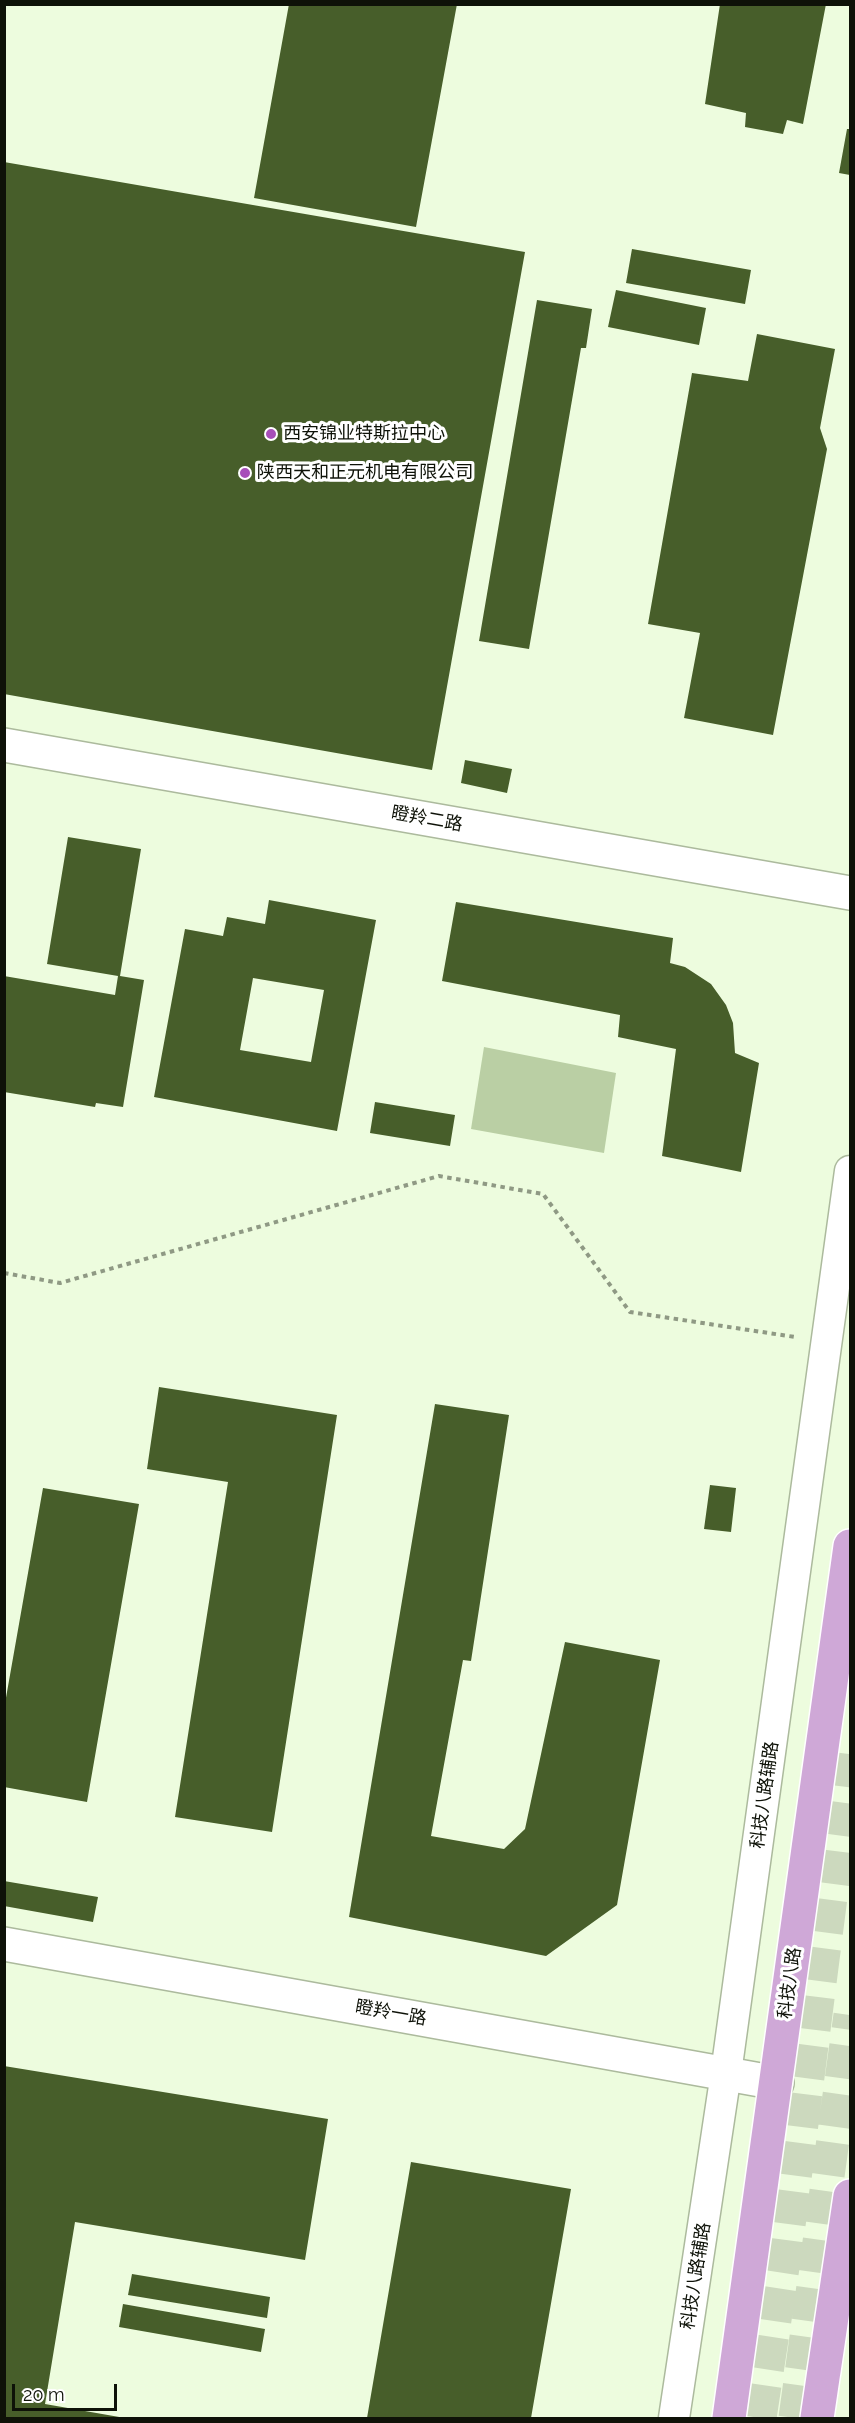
<!DOCTYPE html>
<html>
<head>
<meta charset="utf-8">
<style>
  body { margin:0 }
  #map { position:relative; width:855px; height:2423px; overflow:hidden; background:#edfcde; font-family:Raleway,sans-serif }
  canvas { display:block }
  .frame { position:absolute; inset:0; border:6px solid #0e1208; pointer-events:none }
  .scale { position:absolute; left:12px; top:2384px; width:105px; height:27px; box-sizing:border-box; border:3px solid #0e1208; border-top:0; padding-left:8px; font-size:18px; line-height:21px; white-space:nowrap; color:#0e1208; -webkit-text-stroke:4px #fff; paint-order:stroke }
</style>
</head>
<body>
<div id="map">
<canvas width="855" height="2423"></canvas>
<div class="frame"></div>
<div class="scale">20 m</div>
</div>
<script>
const ctx = document.querySelector('canvas').getContext('2d');
ctx.lineJoin = 'round';
function fillPath(path, color) {
  ctx.fillStyle = color;
  ctx.fill(path, 'evenodd');
}
function shape(rows) {
  const path = new Path2D();
  for (const r of rows) {
    path.moveTo(r[0], r[1]);
    for (let i = 2; i < r.length; i += 2) path.lineTo(r[i], r[i + 1]);
  }
  return path;
}
function trace(path, color, width, dash) {
  ctx.strokeStyle = color;
  ctx.lineWidth = width;
  ctx.lineCap = dash ? 'butt' : 'round';
  ctx.setLineDash(dash || []);
  ctx.stroke(path);
}
function write(font, color, halo, rows, align = 'center') {
  ctx.font = font + ' Raleway,"Noto Sans SC",sans-serif';
  ctx.lineWidth = 6;
  ctx.setLineDash([]);
  ctx.textBaseline = 'middle';
  ctx.strokeStyle = halo;
  ctx.fillStyle = color;
  for (const [text, x, y, turn = 0] of rows) {
    ctx.save();
    ctx.translate(x, y);
    ctx.rotate((+turn || 0) * Math.PI / 180);
    ctx.textAlign = isNaN(turn) ? turn : align;
    if (halo) ctx.strokeText(text, 0, 0);
    ctx.fillText(text, 0, 0);
    ctx.restore();
  }
}
const green = shape([
  [484,1047,616,1073,604,1153,471,1129]
]);
const building = shape([
  [289,4,457,4,416,227,254,198],
  [720,4,826,4,803,124,787,120,783,134,745,127,746,113,705,104],
  [847,129,850,129,850,175,839,173],
  [4,162,525,252,432,770,4,694],
  [632,249,751,270,745,304,626,283],
  [616,290,706,308,699,345,608,327],
  [537,300,592,309,586,348,581,348,529,649,479,641],
  [757,334,835,349,820,428,827,449,773,735,684,718,700,633,648,624,692,373,748,381],
  [465,760,512,769,507,793,461,783],
  [68,837,141,849,120,976,144,980,123,1107,96,1103,95,1107,4,1092,4,976,115,995,118,976,47,964],
  [269,900,376,920,337,1131,154,1097,185,929,223,936,227,917,265,924],
  [253,978,324,990,311,1062,240,1050],
  [456,902,673,938,670,963,685,967,711,984,726,1005,733,1023,735,1053,759,1063,741,1172,662,1156,676,1049,618,1037,620,1015,442,981],
  [375,1102,455,1115,450,1146,370,1133],
  [159,1387,337,1415,272,1832,175,1817,228,1482,147,1469],
  [435,1404,509,1415,471,1661,463,1660,431,1836,504,1849,525,1829,565,1642,660,1660,617,1905,546,1956,349,1917],
  [710,1485,736,1488,731,1532,704,1529],
  [43,1488,139,1504,87,1802,4,1787,4,1709],
  [4,1881,98,1897,93,1922,4,1906],
  [4,2066,328,2119,305,2260,75,2222,45,2404,125,2418,4,2418],
  [411,2162,571,2189,531,2418,367,2418],
  [132,2274,270,2297,267,2318,128,2295],
  [123,2304,265,2329,261,2352,119,2327]
]);
const highwayTunnel = shape([
  [760,2418,787,2241,850,1748],
  [795,2418,850,2015]
]);
const path = shape([
  [4,1273,60,1283,439,1176,543,1194,630,1312,795,1337]
]);
const street = shape([
  [674,2418,726,2073,850,1171]
]);
const secondary = shape([
  [4,745,850,893],
  [4,1944,777,2083]
]);
const primary = shape([
  [729,2418,850,1546],
  [817,2418,850,2196]
]);
const markers = [
  [271,434,6,"#a74eb9"],
  [245,473,6,"#a74eb9"]
];
const poiNames = [
  ["西安锦业特斯拉中心",283,434],
  ["陕西天和正元机电有限公司",257,473]
];
const streetNames = [
  ["瞪羚二路",427,819,10],
  ["科技八路辅路",765,1795,-82],
  ["科技八路",790,1983,-82],
  ["瞪羚一路",391,2013,10],
  ["科技八路辅路",696,2276,-81]
];
fillPath(green, '#bacfa4');
fillPath(building, '#475e2a');
trace(highwayTunnel, '#ccd9be', 33, [33, 16]);
trace(street, '#acba9d', 33);
trace(secondary, '#acba9d', 36);
trace(primary, '#fff', 36);
trace(path, '#8f9984', 4, [4.5, 4.5]);
trace(street, '#fff', 30);
trace(secondary, '#fff', 33);
trace(primary, '#cfa8d7', 33);
for (const [x, y, r, color] of markers) {
  const dot = new Path2D();
  dot.arc(x, y, r, 0, 2 * Math.PI);
  ctx.fillStyle = color;
  ctx.fill(dot);
  trace(dot, '#fff', 2);
}
write('18px', '#0e1208', '#fff', poiNames, 'left');
write('18px', '#0e1208', '#fff', streetNames);
</script>
</body>
</html>
